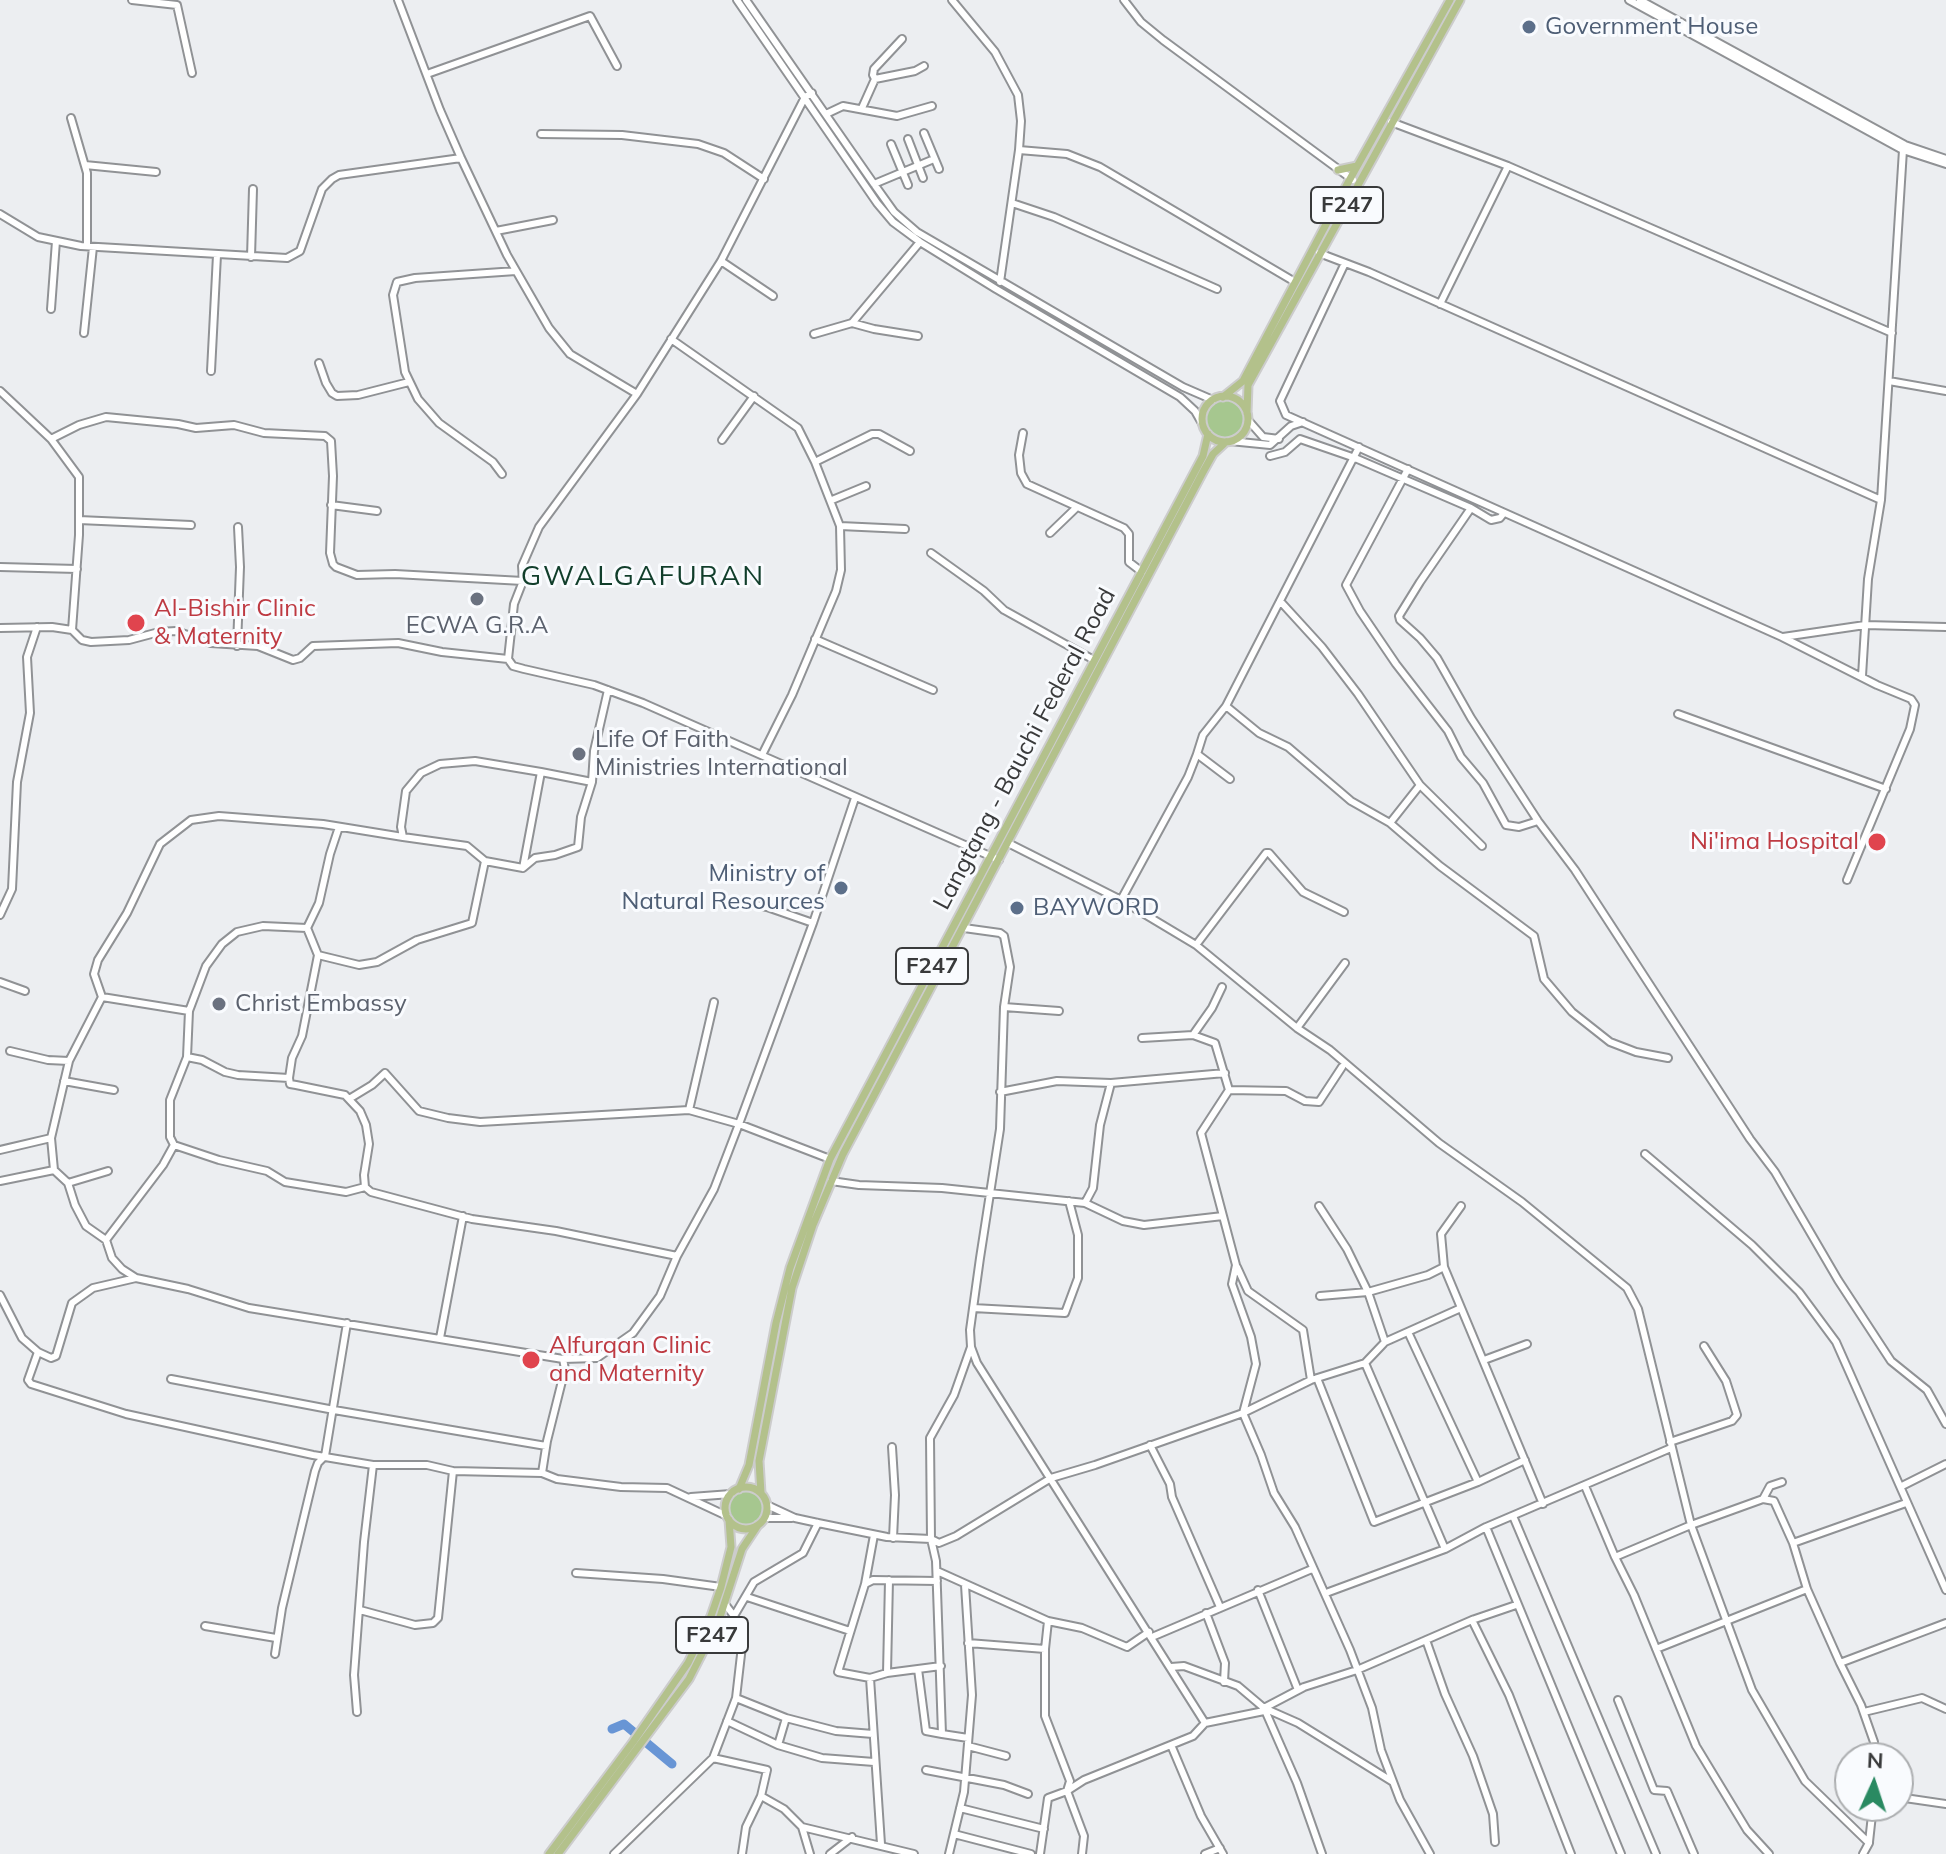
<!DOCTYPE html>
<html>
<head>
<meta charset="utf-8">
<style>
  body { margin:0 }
  #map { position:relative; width:1946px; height:1854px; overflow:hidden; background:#eceef1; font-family:Mulish,sans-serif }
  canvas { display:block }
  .north { position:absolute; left:1834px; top:1742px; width:80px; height:80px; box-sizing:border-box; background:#f9fbfe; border:2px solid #acaeb0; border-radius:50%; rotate:3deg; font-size:22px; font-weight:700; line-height:32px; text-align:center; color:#393a3b }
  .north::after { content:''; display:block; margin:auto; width:28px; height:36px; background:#2a8a62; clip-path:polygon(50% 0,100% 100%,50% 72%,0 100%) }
</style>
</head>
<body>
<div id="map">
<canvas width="1946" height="1854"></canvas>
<div class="north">N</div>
</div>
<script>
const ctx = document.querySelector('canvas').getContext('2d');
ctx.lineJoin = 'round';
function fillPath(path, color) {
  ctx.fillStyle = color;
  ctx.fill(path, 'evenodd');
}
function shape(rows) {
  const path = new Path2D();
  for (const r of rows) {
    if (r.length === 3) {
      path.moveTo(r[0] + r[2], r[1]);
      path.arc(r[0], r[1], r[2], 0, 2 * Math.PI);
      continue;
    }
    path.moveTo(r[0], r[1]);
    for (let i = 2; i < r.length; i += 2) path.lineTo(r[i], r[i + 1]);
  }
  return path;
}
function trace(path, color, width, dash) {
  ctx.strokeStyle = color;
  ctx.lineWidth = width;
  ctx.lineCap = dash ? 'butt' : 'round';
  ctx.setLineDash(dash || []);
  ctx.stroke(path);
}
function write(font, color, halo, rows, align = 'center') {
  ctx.font = font + ' Mulish,sans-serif';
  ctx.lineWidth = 6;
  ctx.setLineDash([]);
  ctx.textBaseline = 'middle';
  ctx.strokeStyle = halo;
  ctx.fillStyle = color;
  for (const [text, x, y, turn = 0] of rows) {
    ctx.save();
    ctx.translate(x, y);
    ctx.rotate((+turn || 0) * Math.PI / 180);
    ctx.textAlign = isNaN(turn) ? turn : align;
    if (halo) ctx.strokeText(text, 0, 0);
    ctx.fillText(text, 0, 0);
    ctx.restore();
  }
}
const green = shape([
  [1225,419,20],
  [746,1508,18]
]);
const river = shape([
  [612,1729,624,1724,672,1764]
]);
const minor = shape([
  [132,0,177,5,192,73],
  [398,0,440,110,461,158,507,255,549,328,570,354,637,394],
  [737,0,877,203,893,222,920,242,996,289,1180,397,1195,411,1203,425],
  [746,0,874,184,894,212,917,232,1183,387,1213,400],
  [952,0,995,52,1018,95,1021,121,1019,150,1000,282],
  [1124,0,1141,22,1163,40,1353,180],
  [1629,0,1903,150,1946,164],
  [1640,0,1905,145,1946,159],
  [427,74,590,16,617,66],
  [875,79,915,71,924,66],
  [812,93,805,97,721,261,637,394,539,527,522,566,523,581,514,604,508,659,513,666,524,669,594,685,643,703,999,860],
  [862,108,875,79,873,75,874,69,902,39],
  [826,114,843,106,897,116,932,106],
  [71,118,87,173,87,246],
  [1391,122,1508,166,1892,333],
  [924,133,939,169],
  [541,134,622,135,698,144,724,153,764,179],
  [908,139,923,178],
  [891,144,908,185],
  [1019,150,1067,154,1100,167,1295,282],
  [85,165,156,172],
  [874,184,934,159],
  [1012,203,1054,217,1217,289],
  [0,214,38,237,81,246,287,258,300,251,322,189,332,179,339,175,461,158],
  [496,231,553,220],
  [1319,253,1369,272,1881,500],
  [251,257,253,189],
  [721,261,773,296],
  [1345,263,1280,401,1286,415,1782,637,1877,685,1911,699,1915,705,1910,729,1847,880],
  [1440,304,1508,166],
  [51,309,56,241],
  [852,323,874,329,918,336],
  [84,333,93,247],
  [814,334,852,323,920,242],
  [671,339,798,428,815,462,840,526,841,570,836,591,792,695,762,755],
  [319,363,326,383,332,393,337,396,358,395,409,382],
  [211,371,217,255],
  [1889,381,1946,391],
  [0,391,51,439,79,477,79,535,72,630],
  [1248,420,1263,437,1279,439],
  [1023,433,1019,455,1021,473,1027,484,1124,528,1129,534,1129,562,1142,572],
  [51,439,79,425,106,417,178,424,196,428,234,425,264,433,325,436,331,441,333,476,330,553,333,564,336,567,357,575,395,574,523,581],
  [722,440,754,396],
  [1230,441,1270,445,1291,426,1303,422],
  [1270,456,1285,452,1300,439,1355,458,1471,508],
  [815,462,872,434,879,434,910,451],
  [1408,469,1346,585,1360,611,1396,664,1448,731,1461,757,1483,783,1506,825,1519,827,1538,821],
  [502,474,493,462,439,423,418,399,405,372,393,295,397,282,415,278,516,271],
  [832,500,866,486],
  [331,505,377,511],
  [1504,513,1500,518,1491,520,1471,508,1420,582,1399,616,1400,620,1420,638,1437,658,1471,718,1538,821,1575,870,1750,1139,1775,1172,1838,1280,1891,1361,1927,1390,1946,1424],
  [79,520,191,525],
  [840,526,905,529],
  [1050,533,1077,507],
  [931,553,984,591,1004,610,1094,660],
  [0,567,77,569],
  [1280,601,1322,647,1358,694,1420,785,1482,846],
  [0,628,52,627,72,630,82,640,91,642,129,640,159,632,176,631,211,643,258,646,293,660,300,658,313,646,398,643,442,652,508,659],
  [1783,637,1865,625,1946,627],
  [815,639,933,690],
  [237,646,240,567,238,527],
  [1862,676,1868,579,1881,500,1903,150,1905,145],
  [608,690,594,751,592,782,541,772,523,868,485,861,472,923,417,940,377,962,359,965,318,955,302,1036,292,1058,289,1078,290,1084,296,1085,345,1095,360,1111,366,1125,369,1144,364,1175,365,1187,371,1192,472,1219,556,1231,677,1256],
  [1226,706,1259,733,1288,747,1351,801,1390,823,1420,785],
  [1678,714,1886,789],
  [1230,779,1197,754,1203,735,1226,706,1359,447],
  [1390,823,1440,866,1534,936,1544,979,1572,1012,1610,1042,1636,1052,1668,1058],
  [1008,843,1121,900,1196,945,1266,853,1269,853,1303,892,1344,912],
  [485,861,467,846,403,837,401,827,406,791,421,773,440,764,475,761,541,772],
  [523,868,535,858,555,855,578,847,581,817,592,782],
  [1121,900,1188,777,1197,754],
  [735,901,767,907,813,923],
  [0,915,12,889,17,782,30,713,27,657,37,627],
  [307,928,263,926,237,932,222,944,206,966,189,1011,187,1057,170,1100,170,1137,174,1145,219,1160,267,1171,285,1182,346,1192,365,1187],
  [964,928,1000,933,1004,936,1010,967,1004,1007,1000,1129,980,1258,970,1330,971,1347,977,1363,1205,1723,1193,1736,1084,1780,1067,1791,1048,1798,1040,1854],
  [1196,945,1297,1028,1330,1050,1439,1143,1522,1202,1627,1288,1638,1309,1691,1525,1752,1690,1805,1781,1869,1843,1863,1854],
  [318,955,307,928,319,903,330,854,339,827],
  [0,982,25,991],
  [1222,987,1212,1008,1193,1035,1215,1043,1229,1090,1201,1133,1236,1265,1232,1284,1251,1337,1256,1364,1243,1413,1261,1455,1274,1493,1295,1527,1350,1650,1372,1708,1381,1750,1400,1800,1430,1854],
  [102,997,189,1011],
  [1004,1007,1059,1011],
  [1297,1028,1345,963],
  [1142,1038,1193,1035],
  [10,1051,48,1060,69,1061],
  [187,1057,202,1060,225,1072,238,1075,289,1078],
  [64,1081,114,1090],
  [1229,1090,1286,1091,1305,1101,1319,1102,1342,1067],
  [1000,1092,1057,1081,1111,1083,1225,1073],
  [349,1099,372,1085,385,1073,419,1111,448,1118,480,1122,689,1110,739,1124,813,923,855,798],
  [689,1110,714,1002],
  [0,1150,51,1138],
  [1645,1154,1752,1245,1799,1292,1836,1342,1946,1590],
  [0,1181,54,1170],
  [831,1181,859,1185,942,1188,1085,1203,1123,1221,1144,1225,1223,1216],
  [68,1183,108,1171],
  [1085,1203,1093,1188,1100,1125,1111,1083],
  [106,1240,163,1165,174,1145],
  [1237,1267,1248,1291,1303,1330,1311,1380],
  [1444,1267,1543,1504],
  [136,1278,122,1269,112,1258,106,1240,86,1226,75,1205,68,1183,54,1170,51,1138,69,1061,102,997,94,974,98,960,127,913,160,844,191,820,219,816,323,824,403,837],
  [0,1295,22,1338,38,1352,51,1358,56,1356,72,1303,93,1288,136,1278,188,1289,249,1308,563,1359,597,1358,633,1333,660,1296,677,1256,714,1189,739,1124,830,1159],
  [1320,1296,1368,1292,1428,1275,1444,1267,1441,1234,1461,1206],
  [973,1308,1065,1313,1078,1278,1078,1235,1069,1201],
  [1408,1332,1478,1482],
  [440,1338,463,1216],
  [1385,1342,1461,1308],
  [38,1352,28,1380,31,1384,126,1414,313,1455,373,1465,427,1465,453,1471,542,1473,557,1479,621,1487,667,1488,727,1516],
  [1484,1360,1527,1344],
  [1365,1363,1445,1549],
  [1317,1378,1374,1522,1478,1482,1525,1460],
  [171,1379,334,1410,546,1446],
  [1670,1442,1732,1421,1737,1415,1726,1381,1704,1346],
  [1150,1445,1170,1484,1172,1497,1220,1607],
  [892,1447,895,1495,893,1538],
  [542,1473,547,1441,565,1369,563,1359],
  [1585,1486,1615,1557],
  [1902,1486,1946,1464],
  [691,1497,731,1494],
  [1763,1499,1770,1486,1782,1482],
  [767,1505,795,1518,818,1523,887,1537,931,1539,939,1543,956,1536,1051,1478,1095,1465,1243,1413,1311,1380,1365,1363,1385,1342,1368,1292,1347,1249,1319,1206],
  [1513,1516,1656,1854],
  [765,1518,792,1518],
  [1486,1527,1621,1854],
  [1793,1543,1906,1503],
  [937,1571,1048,1621,1082,1628,1127,1647,1149,1632],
  [576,1573,663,1579,721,1587],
  [937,1581,873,1580,865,1584,838,1672,870,1678,887,1673,941,1666],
  [865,1584,874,1535],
  [1258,1590,1298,1690],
  [1326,1593,1445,1549,1486,1527,1671,1448],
  [747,1597,850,1631],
  [360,1610,415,1625,433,1623,438,1618,453,1471],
  [1206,1613,1225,1663,1224,1682],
  [734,1616,754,1582,803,1553,818,1523],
  [1472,1620,1509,1695,1571,1854],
  [1048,1621,1045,1649,1045,1716,1070,1781,1067,1791,1084,1836,1082,1854],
  [205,1626,276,1638],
  [1152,1637,1312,1569],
  [1426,1640,1445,1694,1473,1756,1493,1814,1495,1842],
  [968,1643,1045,1649],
  [1656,1649,1807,1589],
  [275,1654,282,1608,315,1471,318,1463,325,1456,347,1323],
  [1840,1663,1946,1623],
  [1171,1667,1184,1666,1238,1686,1264,1708,1298,1723,1393,1782],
  [918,1669,926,1731,942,1734],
  [887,1673,889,1580],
  [870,1678,881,1844],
  [736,1698,786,1718,836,1731,873,1734],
  [1618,1700,1654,1790,1667,1791,1694,1854],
  [357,1712,354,1675,364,1542,373,1465],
  [1864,1712,1922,1698,1946,1709],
  [727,1721,778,1745,822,1758,874,1762],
  [1205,1723,1264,1711],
  [968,1738,942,1734,936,1561,931,1539,930,1438,954,1395,971,1347],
  [778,1745,786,1718],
  [1171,1745,1201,1816,1223,1854],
  [968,1746,1006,1756],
  [713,1758,767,1770,761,1796,746,1827,742,1854],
  [926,1770,1004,1785,1028,1794],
  [761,1796,784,1809,802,1827,914,1854],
  [1898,1797,1946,1804],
  [960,1808,1044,1829],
  [802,1827,810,1854],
  [954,1834,1031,1854],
  [1869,1842,1873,1806],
  [614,1854,713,1758,736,1698,742,1646,734,1616,725,1604],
  [830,1854,852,1837],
  [949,1854,964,1792,972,1695,965,1585],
  [1205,1854,1220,1848],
  [1322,1854,1297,1783,1264,1708,1304,1687,1357,1670,1472,1620,1516,1605],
  [1769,1854,1747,1830,1696,1746,1634,1595,1615,1557,1691,1525,1763,1499,1774,1501,1793,1543,1807,1589,1840,1663,1861,1705,1874,1742,1874,1758]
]);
const major = shape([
  [1338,170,1357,166],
  [1225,419,23],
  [1223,397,1243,381,1350,179,1450,0],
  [1247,413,1248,385,1460,0],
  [746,1508,21],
  [739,1489,749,1465,776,1323,790,1268,830,1159,1203,456,1208,434],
  [761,1493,759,1461,792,1288,813,1225,843,1154,1203,472,1213,454,1226,442],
  [549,1854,633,1742,688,1663,711,1616,721,1587,731,1547,729,1520],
  [558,1854,689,1679,719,1620,742,1549,758,1525]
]);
const markers = [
  [1529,27,8,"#5c6f8a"],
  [477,599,8,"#6b7280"],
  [136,623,10,"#e0444e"],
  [579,754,8,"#6b7280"],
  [1877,842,10,"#e0444e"],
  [841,888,8,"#5c6f8a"],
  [1017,908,8,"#5c6f8a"],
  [219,1004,8,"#6b7280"],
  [531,1360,10,"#e0444e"]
];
const shields = [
  [1347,205,72],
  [932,966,72],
  [712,1635,72]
];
const shieldNames = [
  ["F247",1347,205],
  ["F247",932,966],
  ["F247",712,1635]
];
const serviceNames = [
  ["Government House",1545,27],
  ["Ministry of",825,874,"right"],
  ["Natural Resources",825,902,"right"],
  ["BAYWORD",1033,908]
];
const healthNames = [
  ["Al-Bishir Clinic",154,609],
  ["& Maternity",154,637],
  ["Ni'ima Hospital",1859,842,"right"],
  ["Alfurqan Clinic",549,1346],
  ["and Maternity",549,1374]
];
const worshipNames = [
  ["ECWA G.R.A",477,626,"center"],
  ["Life Of Faith",595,740],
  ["Ministries International",595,768],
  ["Christ Embassy",235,1004]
];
const streetNames = [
  ["Langtang - Bauchi Federal Road",1025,749,-62]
];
const quarterNames = [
  ["GWALGAFURAN",643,577]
];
fillPath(green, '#a6c78f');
trace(river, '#6895d5', 9);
trace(minor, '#909295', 10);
trace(major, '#ccc', 11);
trace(minor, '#fff', 6);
trace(major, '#b3c18b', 7);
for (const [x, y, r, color] of markers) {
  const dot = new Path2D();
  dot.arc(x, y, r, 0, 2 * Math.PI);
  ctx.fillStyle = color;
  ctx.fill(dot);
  trace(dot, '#f9fbfe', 3);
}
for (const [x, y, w] of shields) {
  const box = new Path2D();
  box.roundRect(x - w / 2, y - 18, w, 36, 6);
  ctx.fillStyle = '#f9fbfe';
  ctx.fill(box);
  trace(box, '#393a3b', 2);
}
write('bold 22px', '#393a3b', null, shieldNames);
write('24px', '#4e5e75', '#f9fbfe', serviceNames, 'left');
write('24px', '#be3a42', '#f9fbfe', healthNames, 'left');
write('24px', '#5b616d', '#f9fbfe', worshipNames, 'left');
write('24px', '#393a3b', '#f9fbfe', streetNames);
ctx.letterSpacing = '2px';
write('28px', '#113e2b', '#f9fbfe', quarterNames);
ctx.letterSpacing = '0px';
</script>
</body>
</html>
